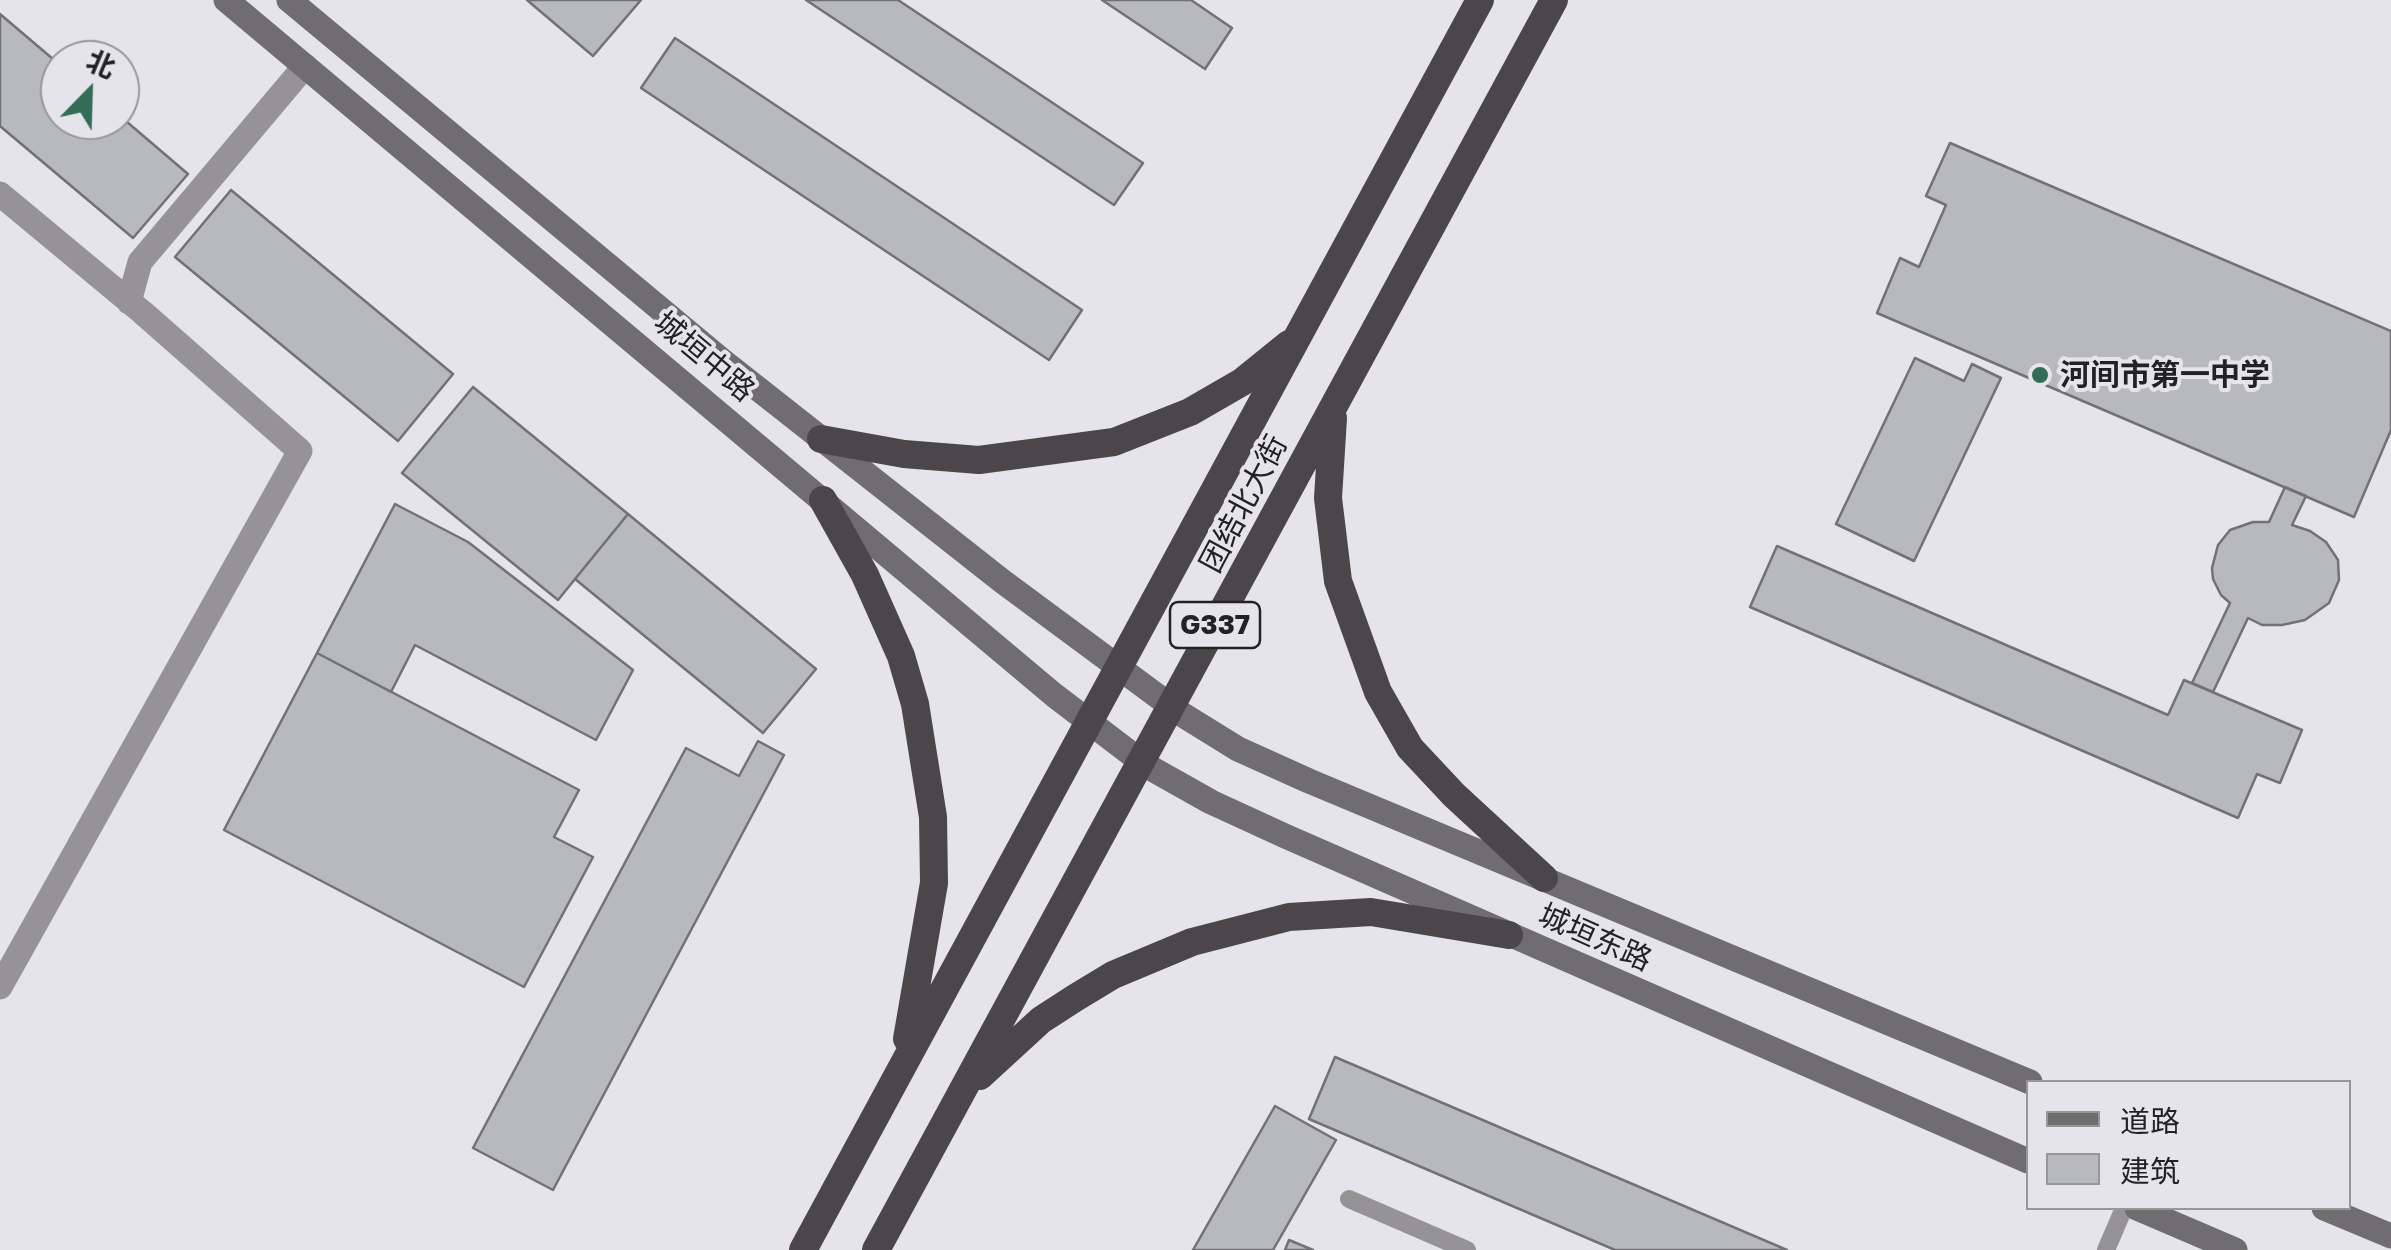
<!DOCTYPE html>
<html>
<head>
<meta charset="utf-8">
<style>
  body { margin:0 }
  #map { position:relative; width:2391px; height:1250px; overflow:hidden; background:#e4e4ea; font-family:"Golos Text","Noto Sans SC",sans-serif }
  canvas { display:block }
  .legend { position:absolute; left:2026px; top:1080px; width:325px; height:130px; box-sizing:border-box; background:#e4e4ea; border:2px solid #96969b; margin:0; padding:12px 18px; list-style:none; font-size:30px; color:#222224 }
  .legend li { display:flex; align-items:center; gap:20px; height:50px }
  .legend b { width:50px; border:2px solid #96969b }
  .north { position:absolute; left:40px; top:40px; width:100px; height:100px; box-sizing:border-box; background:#e4e4ea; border:2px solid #96969b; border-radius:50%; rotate:23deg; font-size:28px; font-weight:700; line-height:40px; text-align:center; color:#222224 }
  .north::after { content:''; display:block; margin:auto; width:35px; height:45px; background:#336d57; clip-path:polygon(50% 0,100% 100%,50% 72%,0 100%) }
</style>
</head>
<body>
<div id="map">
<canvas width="2391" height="1250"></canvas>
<ul class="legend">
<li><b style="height:12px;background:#6f6d6f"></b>道路</li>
<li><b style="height:28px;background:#b8b9be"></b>建筑</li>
</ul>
<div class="north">北</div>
</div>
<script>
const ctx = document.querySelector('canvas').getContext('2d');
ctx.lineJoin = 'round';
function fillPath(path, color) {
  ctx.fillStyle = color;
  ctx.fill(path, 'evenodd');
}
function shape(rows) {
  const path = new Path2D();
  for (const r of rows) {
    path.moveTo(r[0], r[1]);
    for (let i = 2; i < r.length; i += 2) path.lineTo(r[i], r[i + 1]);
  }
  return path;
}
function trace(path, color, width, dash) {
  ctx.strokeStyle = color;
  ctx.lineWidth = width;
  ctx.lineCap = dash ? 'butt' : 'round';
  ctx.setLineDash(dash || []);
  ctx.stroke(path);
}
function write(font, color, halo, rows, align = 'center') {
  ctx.font = font + ' "Golos Text","Noto Sans SC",sans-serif';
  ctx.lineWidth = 8;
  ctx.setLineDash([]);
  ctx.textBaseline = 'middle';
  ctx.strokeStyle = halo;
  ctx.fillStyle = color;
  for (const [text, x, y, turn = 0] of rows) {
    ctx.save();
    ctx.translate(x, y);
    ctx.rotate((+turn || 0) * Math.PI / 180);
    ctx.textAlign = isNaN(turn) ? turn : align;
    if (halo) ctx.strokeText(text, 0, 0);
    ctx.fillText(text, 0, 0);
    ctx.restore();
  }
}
const building = shape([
  [527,0,641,0,593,56,527,0],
  [806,0,898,0,1143,163,1114,205,806,0],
  [1102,0,1191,0,1232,28,1205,69,1102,0],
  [0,14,60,65,60,120,120,120,120,116,188,174,133,238,0,126,0,14],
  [675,38,1082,310,1049,360,641,88,675,38],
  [1950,143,2391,331,2391,430,2354,517,1877,313,1900,258,1919,267,1946,205,1926,196,1950,143],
  [231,190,453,374,398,441,175,257,231,190],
  [1915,358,1964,381,1972,364,2001,378,1914,561,1836,524,1915,358],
  [473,387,628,514,558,600,402,473,473,387],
  [2285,487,2306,496,2292,525,2310,531,2326,542,2338,560,2339,580,2329,603,2305,620,2282,625,2262,625,2248,618,2213,692,2192,683,2230,603,2221,595,2213,579,2212,568,2218,545,2230,530,2253,522,2269,522,2285,487],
  [395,504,468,542,633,670,596,740,415,645,391,692,317,653,395,504],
  [628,514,816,669,763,733,575,579,628,514],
  [1777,546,2168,715,2184,680,2302,730,2280,783,2257,774,2238,818,1750,607,1777,546],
  [317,653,579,790,554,837,593,857,524,987,224,830,317,653],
  [758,741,784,755,553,1190,473,1148,686,748,739,776,758,741],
  [1335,1057,1787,1250,1615,1250,1309,1119,1335,1057],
  [1275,1106,1336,1140,1273,1250,1193,1250,1275,1106],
  [1289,1240,1313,1250,1285,1250,1289,1240]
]);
const service = shape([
  [1349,1199,1467,1250],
  [2106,1250,2124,1208]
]);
const minor = shape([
  [0,194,142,312,300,451,0,987],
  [129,302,140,262,305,66]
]);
const secondary = shape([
  [226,0,1054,695,1147,766,1211,802,1285,836,2028,1161],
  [289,0,724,362,1002,581,1183,715,1238,749,1309,781,2030,1082],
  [2137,1208,2235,1250],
  [2324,1208,2391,1236]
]);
const trunk = shape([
  [1333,418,1328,498,1338,581,1378,692,1410,748,1454,795,1544,878],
  [821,439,904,454,979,460,1114,442,1190,412,1242,382,1289,344],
  [823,500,865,575,901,656,915,704,933,817,934,883,907,1039],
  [980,1076,1041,1020,1075,998,1113,975,1192,942,1289,917,1371,912,1509,935],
  [803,1250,1480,0],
  [876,1250,1554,0]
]);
const markers = [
  [2040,375,10,"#336d57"]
];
const shields = [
  [1215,625,90]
];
const shieldNames = [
  ["G337",1215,625]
];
const streetNames = [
  ["城垣中路",704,357,40],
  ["团结北大街",1244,504,-62],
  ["城垣东路",1595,938,24]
];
const poiNames = [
  ["河间市第一中学",2060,375]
];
fillPath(building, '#b8b9be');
trace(building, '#717176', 2.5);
trace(service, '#959395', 18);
trace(minor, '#959395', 25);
trace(secondary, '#6f6d6f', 25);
trace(trunk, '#4a4649', 28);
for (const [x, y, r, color] of markers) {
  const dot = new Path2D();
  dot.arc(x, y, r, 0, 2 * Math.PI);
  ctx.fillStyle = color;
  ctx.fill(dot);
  trace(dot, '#e4e4ea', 4);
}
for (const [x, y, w] of shields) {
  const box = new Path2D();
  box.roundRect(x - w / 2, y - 23, w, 46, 8);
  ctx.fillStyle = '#e4e4ea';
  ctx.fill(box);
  trace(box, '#222224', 2.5);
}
write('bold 28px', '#222224', null, shieldNames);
write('30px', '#222224', '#e4e4ea', streetNames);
write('bold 30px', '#222224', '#e4e4ea', poiNames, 'left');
</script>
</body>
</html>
